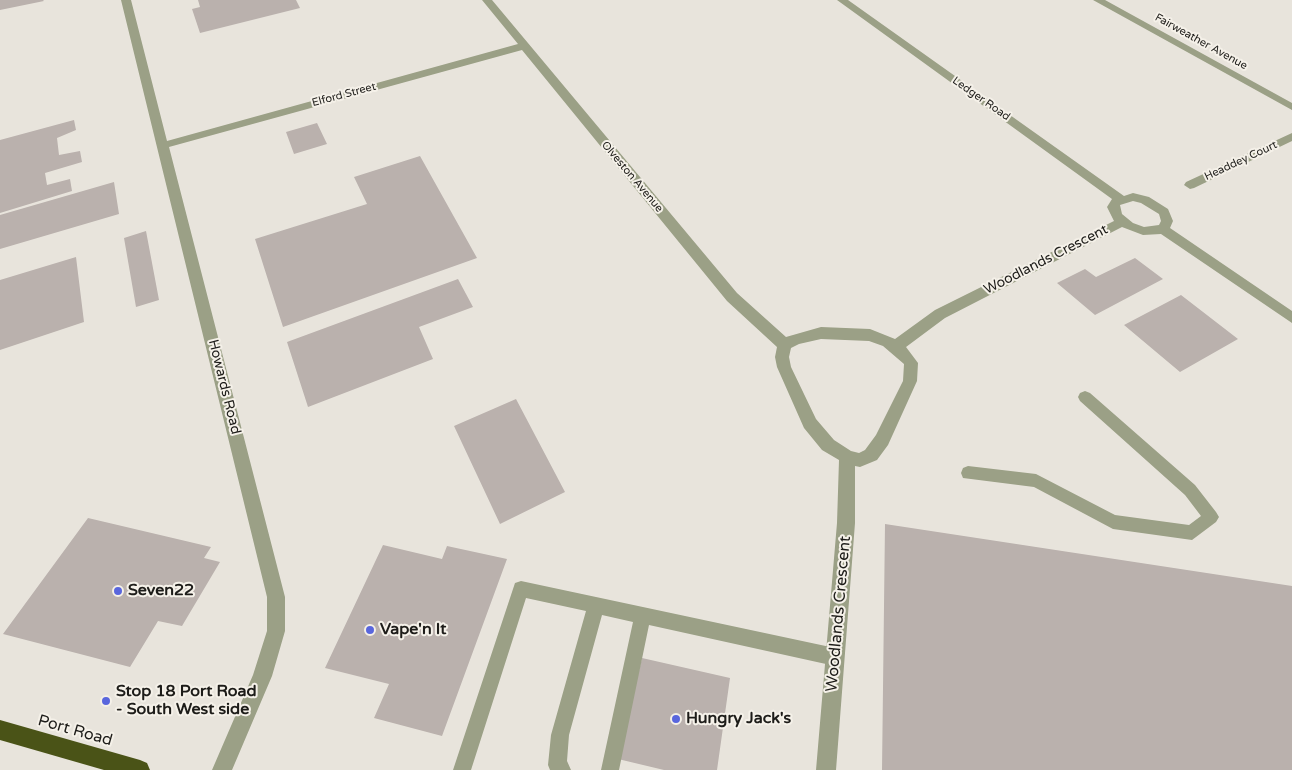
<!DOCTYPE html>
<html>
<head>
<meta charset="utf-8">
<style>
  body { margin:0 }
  canvas { display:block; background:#e8e4dc }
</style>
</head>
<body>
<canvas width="1292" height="770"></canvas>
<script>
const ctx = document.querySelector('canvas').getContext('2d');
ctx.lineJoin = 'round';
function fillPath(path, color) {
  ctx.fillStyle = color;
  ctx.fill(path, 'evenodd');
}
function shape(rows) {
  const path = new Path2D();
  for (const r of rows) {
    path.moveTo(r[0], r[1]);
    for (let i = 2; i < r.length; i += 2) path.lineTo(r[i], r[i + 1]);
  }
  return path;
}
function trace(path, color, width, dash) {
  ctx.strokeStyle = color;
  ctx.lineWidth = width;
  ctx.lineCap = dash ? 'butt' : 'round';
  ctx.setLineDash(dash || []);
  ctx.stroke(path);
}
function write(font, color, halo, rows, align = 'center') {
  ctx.font = font + ' "Varela Round",sans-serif';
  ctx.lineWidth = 4;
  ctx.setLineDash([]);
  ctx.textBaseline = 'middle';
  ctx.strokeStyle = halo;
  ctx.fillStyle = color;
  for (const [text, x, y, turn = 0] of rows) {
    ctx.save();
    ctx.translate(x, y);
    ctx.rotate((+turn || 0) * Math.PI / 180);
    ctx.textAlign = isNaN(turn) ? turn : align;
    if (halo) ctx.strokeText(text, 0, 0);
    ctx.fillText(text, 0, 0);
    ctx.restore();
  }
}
const building = shape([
  [0,0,43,0,44,1,0,10],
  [198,0,296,0,300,8,200,33,192,9,200,7],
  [74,120,76,130,57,138,59,155,80,151,82,162,45,173,47,185,70,179,72,191,0,213,0,140],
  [317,123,327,144,294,154,286,132],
  [420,156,477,258,283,327,255,239,367,204,354,177],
  [114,182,119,214,0,249,0,215],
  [146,231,159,300,136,307,124,238],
  [76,257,84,322,0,350,0,280],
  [1135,258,1163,279,1095,315,1057,283,1085,269,1096,277],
  [458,279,473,307,419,327,433,359,308,407,287,342],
  [1181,295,1238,339,1180,372,1124,325],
  [516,399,565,492,500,524,454,426],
  [88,518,211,547,204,558,220,562,182,626,158,621,130,667,3,634],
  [885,524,1292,586,1292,770,882,770],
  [383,545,442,559,447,546,507,559,442,736,374,718,389,684,325,668],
  [642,658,730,678,717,770,664,770,618,759]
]);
const lane = shape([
  [1085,391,1090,393,1195,485,1216,512,1219,517,1216,522,1192,540,1113,529,1034,487,963,478,961,473,963,468,968,466,1036,474,1115,515,1189,525,1201,516,1185,495,1080,401,1078,397,1080,393,1085,391],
  [521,581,835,648,841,651,844,657,841,663,835,666,649,625,619,770,601,770,633,622,602,615,569,735,567,761,571,770,550,770,548,765,551,735,586,611,526,598,471,770,453,770,513,589,515,583,521,581]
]);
const street = shape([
  [121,0,131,0,167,141,518,44,482,0,492,0,737,293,786,337,821,327,870,329,895,339,935,310,1114,221,1107,207,1112,199,837,0,848,0,1124,196,1133,193,1149,197,1168,209,1173,221,1170,228,1292,311,1292,323,1161,234,1143,235,1122,227,945,318,906,347,918,363,917,381,888,445,877,460,860,467,855,466,855,523,836,770,816,770,837,523,839,460,822,450,804,428,777,367,775,357,777,347,727,301,522,50,169,147,285,597,285,631,272,676,232,770,212,770,253,675,267,631,267,597,121,0],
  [1133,201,1141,203,1159,214,1161,221,1159,225,1144,227,1133,223,1122,214,1120,205,1133,201],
  [821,339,869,341,883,346,904,364,903,381,876,435,865,450,859,453,851,451,834,440,816,419,791,367,789,357,791,348,799,344,821,339],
  [1093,0,1105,0,1292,103,1292,110,1093,0],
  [1292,133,1292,141,1194,188,1190,189,1184,185,1186,182,1292,133]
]);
const highway = shape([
  [0,720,140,760,147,763,150,770,104,770,0,740,0,720]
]);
const markers = [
  [118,591,5,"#5966dd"],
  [370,630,5,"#5966dd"],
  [106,701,5,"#5966dd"],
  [676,719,5,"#5966dd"]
];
const farStreetnames = [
  ["Fairweather Avenue",1201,42,29],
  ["Elford Street",344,95,-15],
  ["Ledger Road",981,99,35],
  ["Headdey Court",1241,161,-25],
  ["Olveston Avenue",632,177,50]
];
const streetNames = [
  ["Woodlands Crescent",1046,260,-27],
  ["Howards Road",224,387,76]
];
const nearPoinames = [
  ["Seven22",128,591],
  ["Vape'n It",380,630],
  ["Stop 18 Port Road",116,692],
  ["- South West side",116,710],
  ["Hungry Jack's",686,719]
];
const nearStreetnames = [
  ["Woodlands Crescent",839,614,-85],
  ["Port Road",75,731,16]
];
fillPath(building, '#bab1ad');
fillPath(lane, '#9ba086');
fillPath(street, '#9ba086');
fillPath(highway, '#4a5317');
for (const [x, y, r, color] of markers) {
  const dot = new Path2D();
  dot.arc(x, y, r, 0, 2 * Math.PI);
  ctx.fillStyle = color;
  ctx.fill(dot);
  trace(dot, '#f5f1e9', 2);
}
write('11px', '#1d1c19', '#f5f1e9', farStreetnames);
write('14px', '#1d1c19', '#f5f1e9', streetNames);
write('bold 16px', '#1d1c19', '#f5f1e9', nearPoinames, 'left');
write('16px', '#1d1c19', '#f5f1e9', nearStreetnames);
</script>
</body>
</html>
